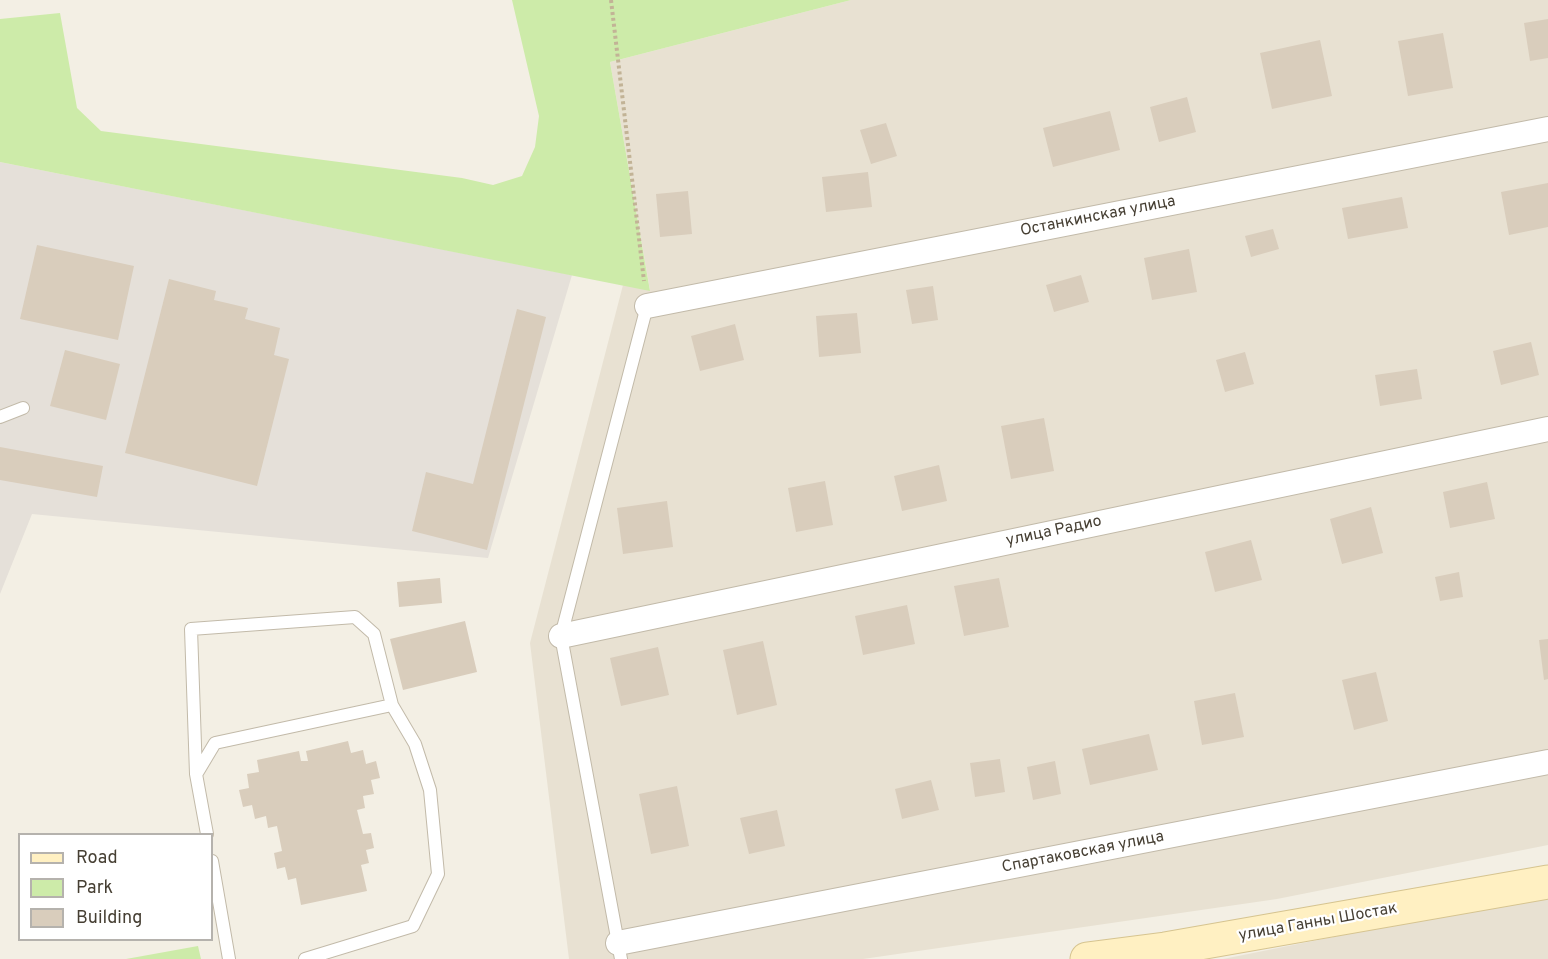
<!DOCTYPE html>
<html>
<head>
<meta charset="utf-8">
<style>
  body { margin:0 }
  #map { position:relative; width:1548px; height:959px; overflow:hidden; background:#f3efe4; font-family:Overpass,sans-serif }
  canvas { display:block }
  .legend { position:absolute; left:18px; top:833px; width:195px; height:108px; box-sizing:border-box; background:#fff; border:2px solid #b5b2ad; margin:0; padding:8px 10px; list-style:none; font-size:18px; color:#463f33 }
  .legend li { display:flex; align-items:center; gap:12px; height:30px }
  .legend b { width:30px; border:2px solid #b5b2ad }
</style>
</head>
<body>
<div id="map">
<canvas width="1548" height="959"></canvas>
<ul class="legend">
<li><b style="height:8px;background:#fff0c2"></b>Road</li>
<li><b style="height:16px;background:#cdeba9"></b>Park</li>
<li><b style="height:16px;background:#d9cdbc"></b>Building</li>
</ul>
</div>
<script>
const ctx = document.querySelector('canvas').getContext('2d');
ctx.lineJoin = 'round';
function fillPath(path, color) {
  ctx.fillStyle = color;
  ctx.fill(path, 'evenodd');
}
function shape(rows) {
  const path = new Path2D();
  for (const r of rows) {
    path.moveTo(r[0], r[1]);
    for (let i = 2; i < r.length; i += 2) path.lineTo(r[i], r[i + 1]);
  }
  return path;
}
function trace(path, color, width, dash) {
  ctx.strokeStyle = color;
  ctx.lineWidth = width;
  ctx.lineCap = dash ? 'butt' : 'round';
  ctx.setLineDash(dash || []);
  ctx.stroke(path);
}
function write(font, color, halo, rows, align = 'center') {
  ctx.font = font + ' Overpass,sans-serif';
  ctx.lineWidth = 4.5;
  ctx.setLineDash([]);
  ctx.textBaseline = 'middle';
  ctx.strokeStyle = halo;
  ctx.fillStyle = color;
  for (const [text, x, y, turn = 0] of rows) {
    ctx.save();
    ctx.translate(x, y);
    ctx.rotate((+turn || 0) * Math.PI / 180);
    ctx.textAlign = isNaN(turn) ? turn : align;
    if (halo) ctx.strokeText(text, 0, 0);
    ctx.fillText(text, 0, 0);
    ctx.restore();
  }
}
const residential = shape([
  [851,0,1548,0,1548,845,1277,899,863,959,569,959,530,643,623,285,650,290,610,62],
  [1548,894,1548,959,1223,959]
]);
const industrial = shape([
  [0,162,572,275,488,558,32,514,0,594]
]);
const green = shape([
  [512,0,851,0,610,62,650,291,0,162,0,19,60,13,77,108,101,131,462,178,493,185,522,176,535,147,539,116],
  [198,946,201,959,126,959]
]);
const building = shape([
  [1548,19,1548,58,1530,61,1524,23],
  [1443,33,1453,88,1408,96,1398,41],
  [1320,40,1332,96,1272,109,1260,53],
  [1187,97,1196,132,1159,142,1150,107],
  [1110,111,1120,150,1053,167,1043,128],
  [886,123,897,156,871,164,860,130],
  [868,172,872,207,826,212,822,177],
  [1548,183,1548,227,1509,235,1501,192],
  [688,191,692,234,660,237,656,194],
  [1402,197,1408,228,1348,239,1342,208],
  [1273,229,1279,249,1251,257,1245,236],
  [37,245,134,266,118,340,20,319],
  [1189,249,1197,292,1152,300,1144,258],
  [1081,275,1089,302,1054,312,1046,285],
  [169,279,216,291,214,300,248,308,245,319,280,328,274,355,289,359,257,486,125,453],
  [933,286,938,320,912,324,906,290],
  [517,309,546,317,487,550,412,531,426,472,473,484],
  [857,313,861,353,819,357,816,316],
  [735,324,744,360,700,371,691,336],
  [1531,342,1539,375,1501,385,1493,351],
  [65,350,120,364,106,420,50,406],
  [1245,352,1254,384,1225,392,1216,360],
  [1417,369,1422,399,1380,406,1375,375],
  [1044,418,1054,471,1011,479,1001,426],
  [0,447,103,466,97,497,0,480],
  [939,465,947,501,902,511,894,476],
  [825,481,833,525,796,532,788,488],
  [1487,482,1495,519,1450,528,1443,492],
  [667,501,673,547,623,554,617,508],
  [1371,507,1383,553,1342,564,1330,519],
  [1251,540,1262,580,1215,592,1205,552],
  [1459,572,1463,597,1440,601,1435,577],
  [440,578,442,603,399,607,397,582],
  [999,578,1009,627,964,636,954,586],
  [907,605,915,644,863,655,855,616],
  [465,621,477,672,403,690,390,639],
  [1548,639,1548,679,1544,680,1539,640],
  [763,641,777,705,737,715,723,650],
  [658,647,669,695,621,706,610,658],
  [1376,672,1388,721,1354,730,1342,680],
  [1235,693,1244,737,1202,745,1194,701],
  [1149,734,1158,770,1090,785,1082,749],
  [348,741,351,753,363,750,366,764,376,761,380,778,371,780,374,794,363,796,365,808,357,810,363,834,371,833,374,848,366,850,369,863,361,865,367,891,301,905,296,878,288,880,285,867,277,869,274,853,282,851,277,826,268,828,266,816,255,819,252,805,243,807,239,790,249,788,247,774,259,772,257,760,299,751,301,761,308,761,306,751],
  [1000,759,1005,792,975,797,970,763],
  [1055,761,1061,794,1033,800,1027,767],
  [931,780,939,810,902,819,895,789],
  [677,786,689,846,651,854,639,794],
  [777,810,785,846,749,854,740,818]
]);
const path = shape([
  [611,0,644,281]
]);
const lane = shape([
  [0,417,23,408],
  [197,773,215,743,392,705],
  [207,834,196,774,191,629,355,617,374,634,392,705,415,744,430,790,438,874,413,926,305,959],
  [212,861,229,959],
  [621,959,561,636,647,306]
]);
const street = shape([
  [647,306,1548,129],
  [561,636,1548,429],
  [618,943,1548,762]
]);
const secondary = shape([
  [1087,959,1165,949,1548,882]
]);
const streetNames = [
  ["Останкинская улица",1098,217,-11],
  ["улица Радио",1054,532,-12],
  ["Спартаковская улица",1083,853,-11],
  ["улица Ганны Шостак",1318,923,-10]
];
fillPath(residential, '#e8e1d2');
fillPath(industrial, '#e5e0d9');
fillPath(green, '#cdeba9');
fillPath(building, '#d9cdbc');
trace(lane, '#c2baa9', 14);
trace(street, '#c2baa9', 26);
trace(secondary, '#d6c490', 35);
trace(path, '#c2b396', 4, [3, 3]);
trace(lane, '#fff', 12);
trace(street, '#fff', 24);
trace(secondary, '#fff0c2', 33);
write('16px', '#463f33', '#fff', streetNames);
</script>
</body>
</html>
